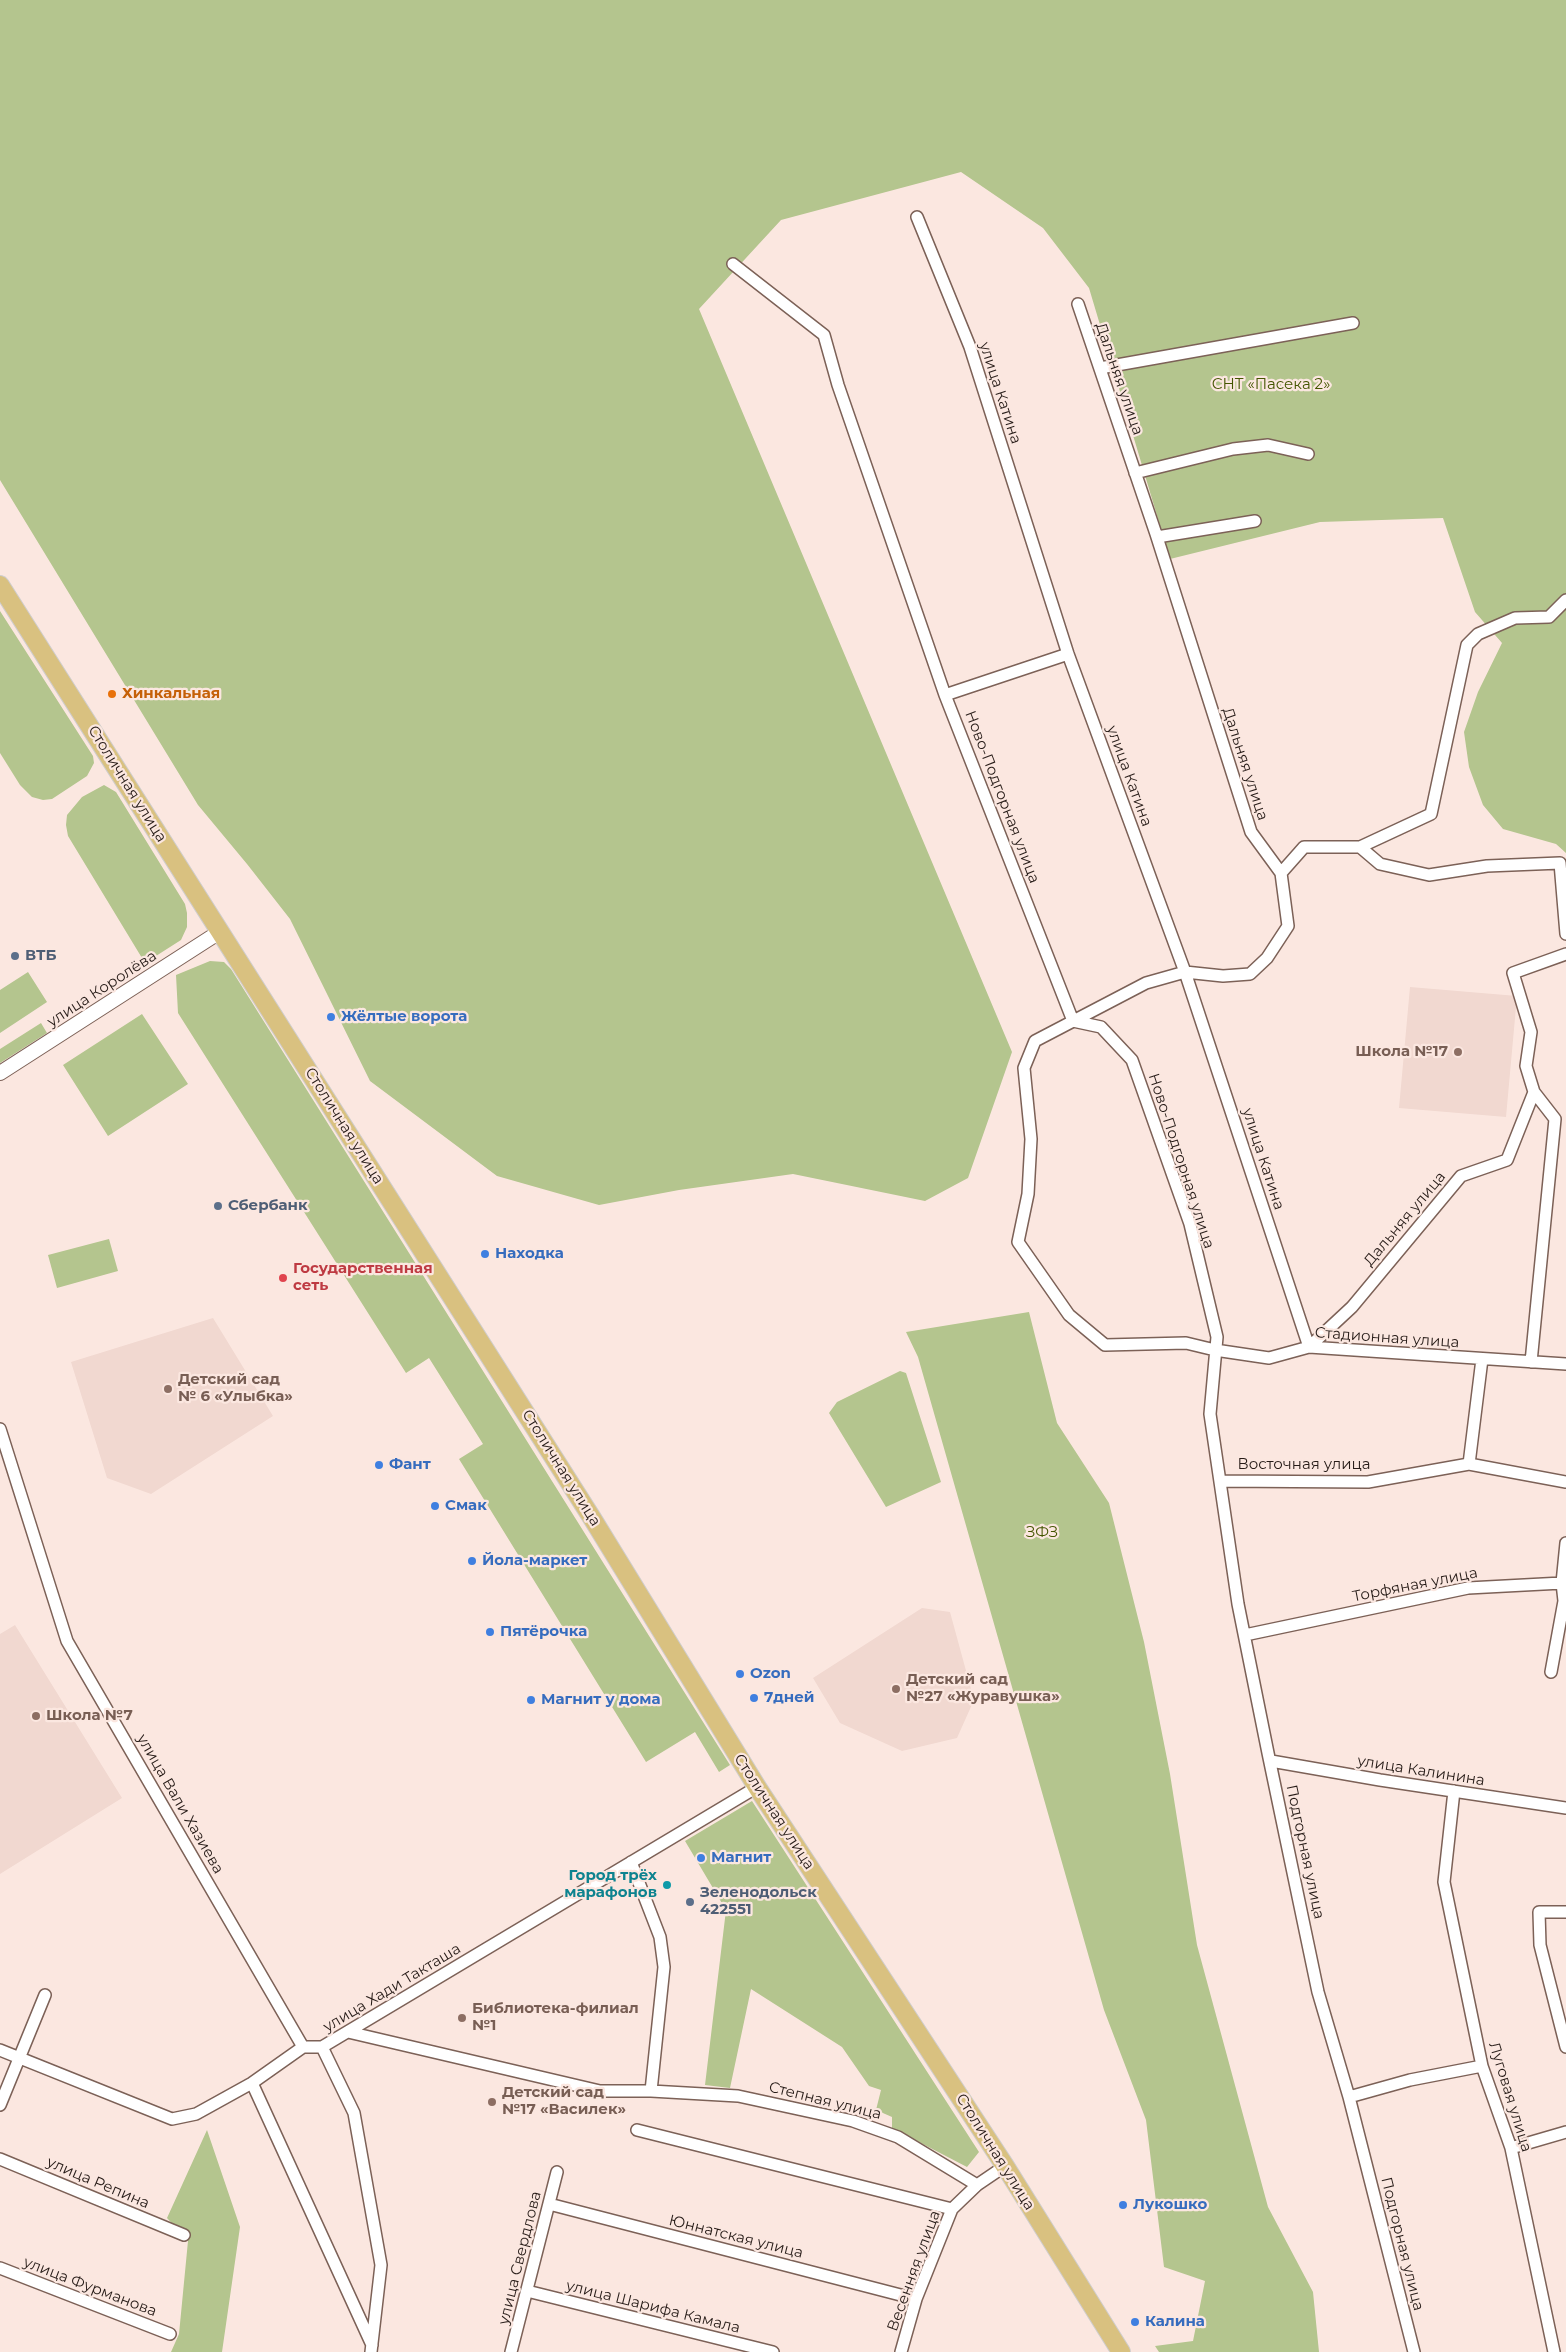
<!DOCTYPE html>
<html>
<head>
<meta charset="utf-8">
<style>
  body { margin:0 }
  canvas { display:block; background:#fbe7e0 }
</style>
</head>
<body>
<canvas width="1566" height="2352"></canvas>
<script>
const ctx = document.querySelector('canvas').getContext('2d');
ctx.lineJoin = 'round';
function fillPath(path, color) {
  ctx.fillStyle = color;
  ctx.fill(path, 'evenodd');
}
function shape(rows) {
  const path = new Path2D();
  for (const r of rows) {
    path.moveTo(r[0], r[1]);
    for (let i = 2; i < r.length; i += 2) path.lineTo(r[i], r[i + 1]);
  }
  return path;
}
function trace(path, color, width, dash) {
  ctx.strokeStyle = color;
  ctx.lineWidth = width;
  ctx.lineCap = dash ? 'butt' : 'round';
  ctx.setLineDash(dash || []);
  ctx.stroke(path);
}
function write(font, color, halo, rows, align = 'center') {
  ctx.font = font + ' Montserrat,sans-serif';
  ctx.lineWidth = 4.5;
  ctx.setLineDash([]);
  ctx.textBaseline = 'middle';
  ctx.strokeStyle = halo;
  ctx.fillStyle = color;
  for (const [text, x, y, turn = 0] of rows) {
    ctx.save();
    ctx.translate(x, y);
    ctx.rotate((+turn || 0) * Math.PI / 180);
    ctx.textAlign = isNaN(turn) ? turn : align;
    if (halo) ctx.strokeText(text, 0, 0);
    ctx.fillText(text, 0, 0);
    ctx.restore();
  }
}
const education = shape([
  [1410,987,1517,996,1506,1117,1399,1108],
  [213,1318,273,1416,151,1494,107,1478,71,1362],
  [922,1608,950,1612,974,1700,957,1738,902,1751,840,1723,813,1678],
  [15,1625,122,1798,0,1874,0,1634]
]);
const green = shape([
  [0,0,1566,0,1566,853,1556,844,1503,829,1483,805,1469,767,1464,732,1478,692,1502,643,1475,612,1443,518,1320,522,1170,559,1089,288,1043,228,961,172,781,220,699,309,1012,1052,968,1178,925,1201,793,1174,679,1190,599,1205,497,1176,370,1081,290,919,247,864,198,805,0,480],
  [0,611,93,756,94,763,87,776,52,799,43,800,32,797,20,785,0,753],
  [104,785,116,792,185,904,187,913,187,927,181,940,145,963,68,836,66,825,67,815,82,797],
  [210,961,224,962,231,969,730,1765,719,1772,695,1732,646,1762,459,1459,483,1444,429,1358,406,1373,178,1013,176,975],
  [28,972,47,1002,0,1033,0,990],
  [142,1014,188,1084,108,1136,63,1065],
  [41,1023,47,1033,0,1063,0,1049],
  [109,1239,118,1271,57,1288,48,1255],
  [1029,1312,1057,1423,1109,1503,1144,1642,1170,1774,1197,1945,1268,2207,1313,2292,1319,2352,1159,2352,1155,2346,1193,2341,1205,2281,1164,2267,1146,2120,1104,2010,918,1357,906,1332],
  [900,1371,906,1373,941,1482,886,1507,829,1413,837,1402],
  [752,1801,979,2152,967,2167,892,2128,892,2117,876,2110,881,2090,869,2086,842,2047,751,1989,730,2088,705,2085,726,1910,685,1841],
  [207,2130,240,2227,222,2352,171,2352,179,2334,188,2241,167,2218]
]);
const minor = shape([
  [917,217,970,347,1068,654,1185,972,1309,1347,1352,1307,1461,1176,1507,1160,1534,1092],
  [733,264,824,335,838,385,945,695,1073,1021],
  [1078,304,1156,534,1251,832,1281,873,1288,926,1267,958,1250,974,1223,976,1185,972,1146,983,1035,1041,1024,1068,1031,1139,1028,1194,1018,1242,1069,1315,1105,1345,1186,1343,1215,1350,1269,1358,1309,1347,1566,1364],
  [1100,368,1353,323],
  [1135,473,1233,449,1268,445,1308,454],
  [1157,537,1255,521],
  [1566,600,1549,617,1515,618,1478,634,1467,645,1431,814,1360,847,1380,864,1429,875,1487,866,1560,863,1566,934],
  [945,695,1068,654],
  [1281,873,1304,847,1360,847],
  [1073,1021,1101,1027,1132,1060,1190,1224,1217,1337,1210,1414,1238,1604,1268,1753,1318,1992,1349,2097,1414,2352],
  [1531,1362,1555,1119,1534,1092,1526,1066,1531,1032,1513,973,1566,954],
  [0,1429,67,1641,303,2047],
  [1469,1464,1482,1359],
  [1220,1481,1368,1482,1469,1464,1566,1482],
  [1562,1583,1566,1543],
  [1245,1635,1468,1588,1562,1583,1564,1601,1551,1672],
  [1271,1761,1380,1780,1566,1808],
  [1454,1791,1444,1882,1482,2066,1511,2148,1554,2352],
  [631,1862,660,1937,664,1967,651,2091,738,2096,853,2121,898,2137,977,2185],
  [1566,1912,1539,1912,1540,1945,1566,2047],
  [348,2032,600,2091,651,2091],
  [322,2047,354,2113,381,2265,371,2352],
  [0,2050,172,2119,196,2114,252,2083,303,2047,322,2047,757,1787],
  [252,2083,372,2345],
  [1349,2097,1410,2080,1482,2066],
  [0,2105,45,1995],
  [637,2130,952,2209],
  [1511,2148,1566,2132],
  [0,2159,184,2235],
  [549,2204,916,2299],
  [0,2268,170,2334],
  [527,2291,773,2352],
  [511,2352,557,2172],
  [901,2352,916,2299,952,2209,977,2185,1005,2166]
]);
const tertiary = shape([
  [0,1073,221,931]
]);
const primary = shape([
  [0,585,592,1518,757,1787,1005,2166,1121,2352]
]);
const markers = [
  [112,694,5,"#e8710a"],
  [15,956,5,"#5c6f8a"],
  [331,1017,5,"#3f7fe0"],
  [1458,1052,5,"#8d6e63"],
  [218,1206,5,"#5c6f8a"],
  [485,1254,5,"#3f7fe0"],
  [283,1278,5,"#e0444e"],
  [168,1389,5,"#8d6e63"],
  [379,1465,5,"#3f7fe0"],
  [435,1506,5,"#3f7fe0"],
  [472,1561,5,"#3f7fe0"],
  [490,1632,5,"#3f7fe0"],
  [740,1674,5,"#3f7fe0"],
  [896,1689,5,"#8d6e63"],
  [754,1698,5,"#3f7fe0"],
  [531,1700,5,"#3f7fe0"],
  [36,1716,5,"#8d6e63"],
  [701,1858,5,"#3f7fe0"],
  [667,1885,5,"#0f9aa8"],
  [690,1902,5,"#5c6f8a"],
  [462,2018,5,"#8d6e63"],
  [492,2102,5,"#8d6e63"],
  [1123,2205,5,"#3f7fe0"],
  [1135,2322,5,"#3f7fe0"]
];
const streetNames = [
  ["Дальняя улица",1119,379,71],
  ["улица Катина",1000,393,72],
  ["Дальняя улица",1245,764,72],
  ["улица Катина",1129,776,70],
  ["Столичная улица",127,784,58],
  ["Ново-Подгорная улица",1002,797,69],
  ["улица Королёва",102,989,-33],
  ["Столичная улица",344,1126,58],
  ["улица Катина",1263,1159,72],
  ["Ново-Подгорная улица",1181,1161,72],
  ["Дальняя улица",1405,1219,-50],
  ["Стадионная улица",1387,1338,4],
  ["Восточная улица",1304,1465],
  ["Столичная улица",561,1468,58],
  ["Торфяная улица",1415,1585,-11],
  ["улица Калинина",1421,1771,9],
  ["улица Вали Хазиева",180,1804,60],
  ["Столичная улица",774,1812,57],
  ["Подгорная улица",1305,1852,78],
  ["улица Хади Такташа",392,1988,-31],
  ["Луговая улица",1510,2097,73],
  ["Степная улица",825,2101,14],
  ["Столичная улица",995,2152,58],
  ["улица Репина",98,2183,23],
  ["Юннатская улица",736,2237,14],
  ["Подгорная улица",1402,2244,76],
  ["улица Свердлова",520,2258,-76],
  ["Весенняя улица",914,2271,-70],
  ["улица Фурманова",90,2287,21],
  ["улица Шарифа Камала",653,2307,14]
];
const parkNames = [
  ["СНТ «Пасека 2»",1271,385],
  ["ЗФЗ",1042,1533]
];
const foodNames = [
  ["Хинкальная",122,694]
];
const serviceNames = [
  ["ВТБ",25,956],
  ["Сбербанк",228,1206],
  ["Зеленодольск",700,1893],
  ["422551",700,1910]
];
const shopNames = [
  ["Жёлтые ворота",341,1017],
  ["Находка",495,1254],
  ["Фант",389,1465],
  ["Смак",445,1506],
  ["Йола-маркет",482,1561],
  ["Пятёрочка",500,1632],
  ["Ozon",750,1674],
  ["7дней",764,1698],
  ["Магнит у дома",541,1700],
  ["Магнит",711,1858],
  ["Лукошко",1133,2205],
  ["Калина",1145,2322]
];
const educationNames = [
  ["Школа №17",1448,1052,"right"],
  ["Детский сад",178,1380],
  ["№ 6 «Улыбка»",178,1397],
  ["Детский сад",906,1680],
  ["№27 «Журавушка»",906,1697],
  ["Школа №7",46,1716],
  ["Библиотека-филиал",472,2009],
  ["№1",472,2026],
  ["Детский сад",502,2093],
  ["№17 «Василек»",502,2110]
];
const healthNames = [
  ["Государственная",293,1269],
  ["сеть",293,1286]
];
const cultureNames = [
  ["Город трёх",657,1876],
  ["марафонов",657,1893]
];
fillPath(education, '#f1d8d0');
fillPath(green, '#b4c58e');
trace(minor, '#7c6157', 14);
trace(tertiary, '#7c6157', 16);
trace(primary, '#cfcdcc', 20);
trace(minor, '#fff', 11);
trace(tertiary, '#fff', 14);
trace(primary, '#d9c180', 18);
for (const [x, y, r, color] of markers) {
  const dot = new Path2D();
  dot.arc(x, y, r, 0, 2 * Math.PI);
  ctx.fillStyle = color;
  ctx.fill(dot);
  trace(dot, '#fbe7e0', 2);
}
write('15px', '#261b17', '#fbe7e0', streetNames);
write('15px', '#450', '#fbe7e0', parkNames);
write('bold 15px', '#c56008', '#fbe7e0', foodNames, 'left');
write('bold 15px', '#4e5e75', '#fbe7e0', serviceNames, 'left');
write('bold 15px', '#366cbe', '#fbe7e0', shopNames, 'left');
write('bold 15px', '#785e54', '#fbe7e0', educationNames, 'left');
write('bold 15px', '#be3a42', '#fbe7e0', healthNames, 'left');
write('bold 15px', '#0d838f', '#fbe7e0', cultureNames, 'right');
</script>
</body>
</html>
